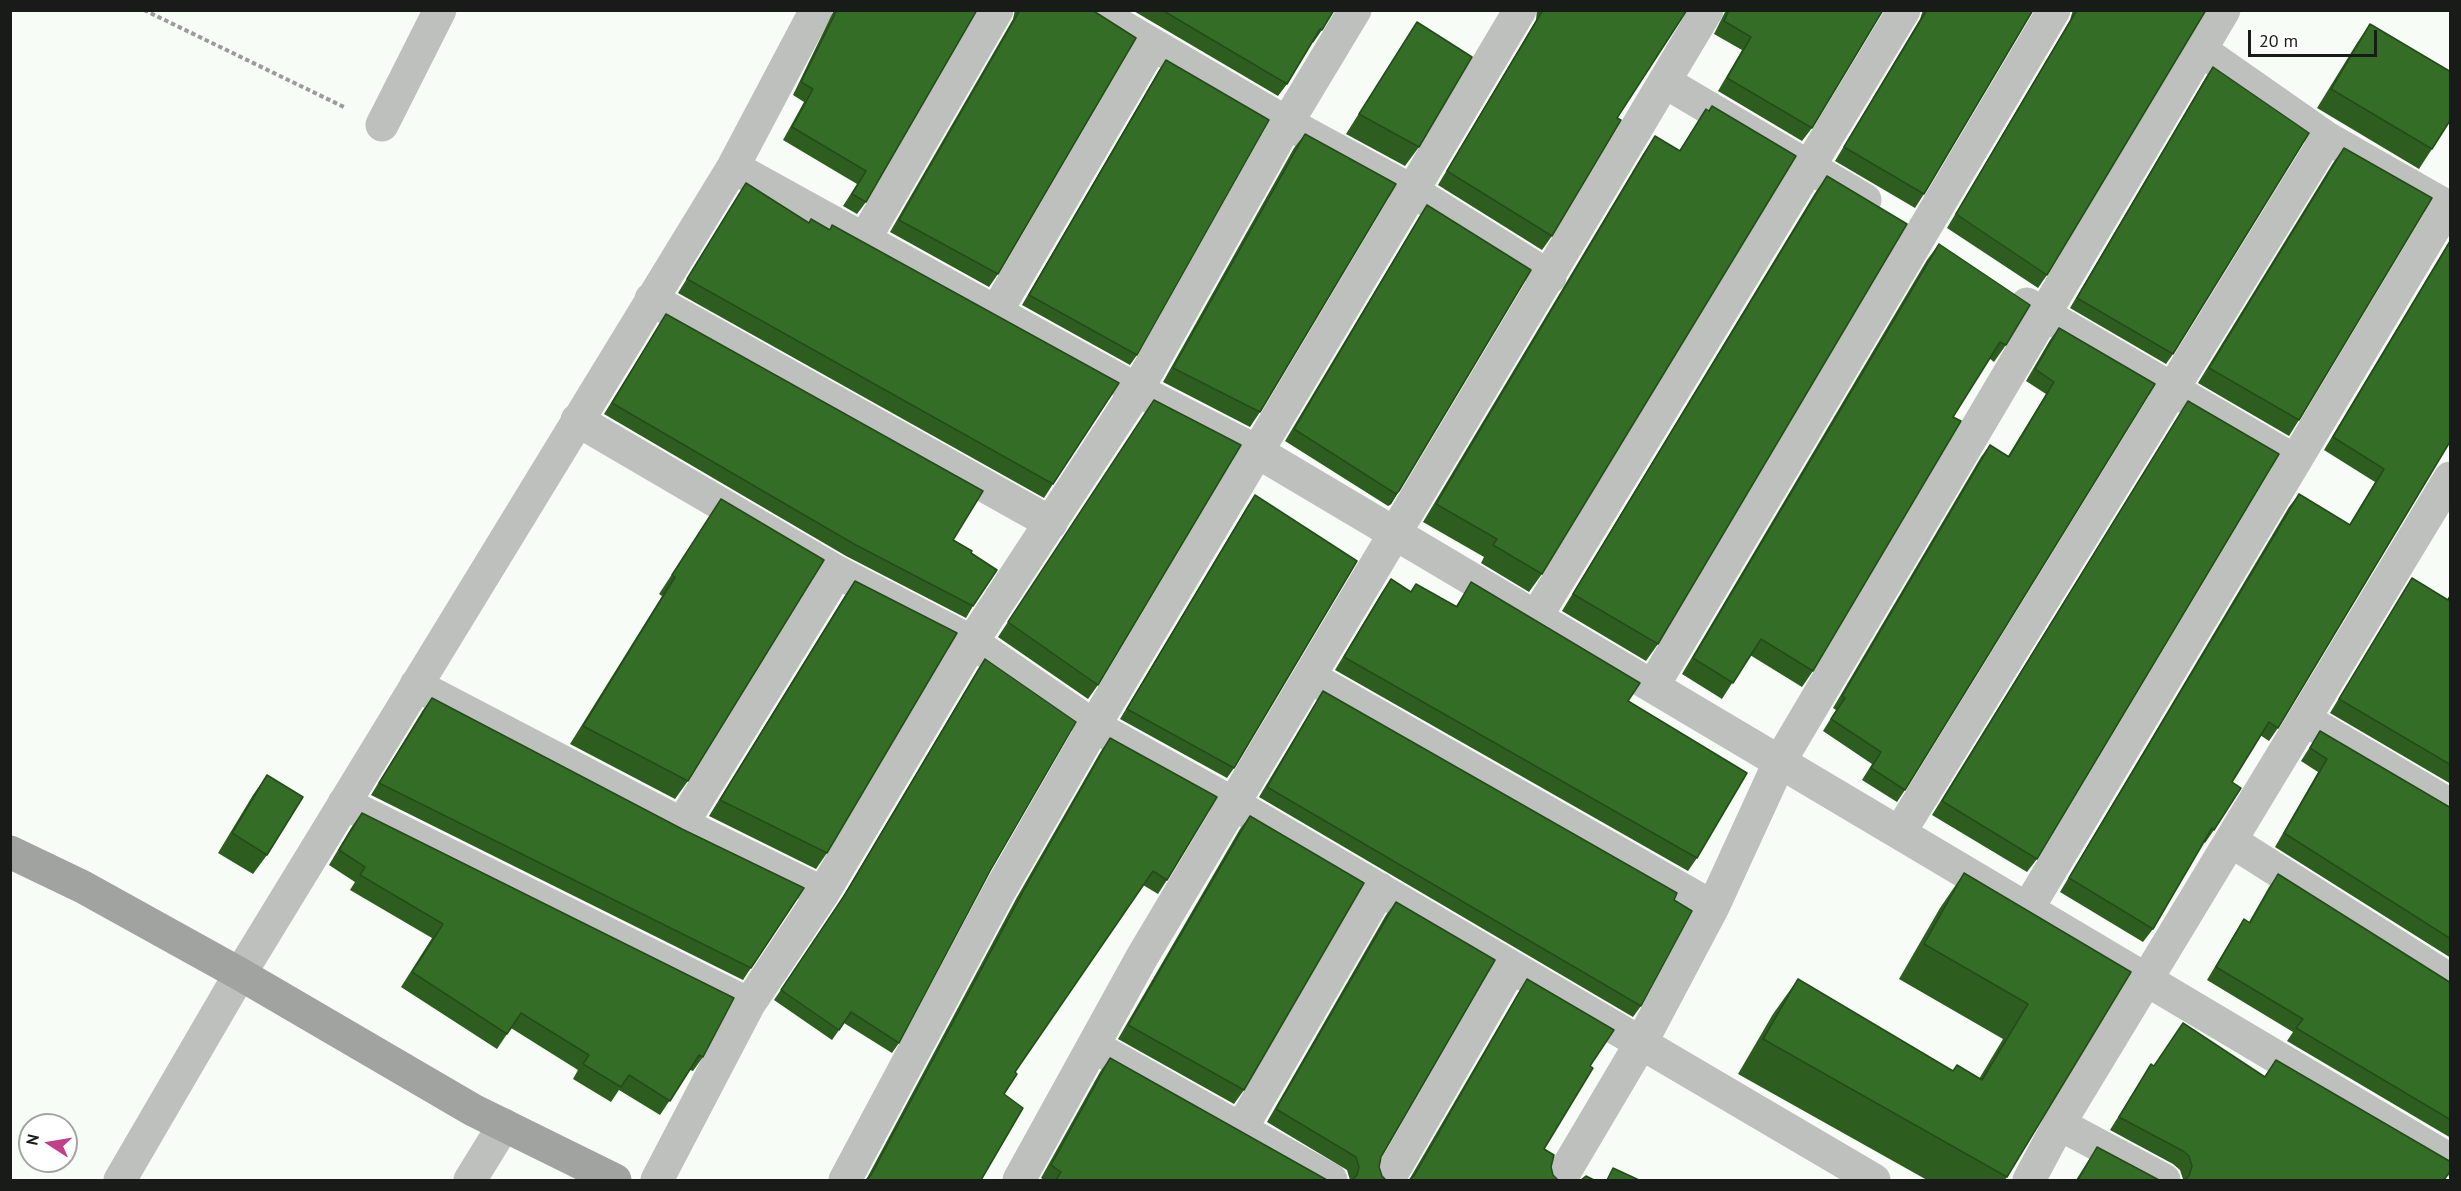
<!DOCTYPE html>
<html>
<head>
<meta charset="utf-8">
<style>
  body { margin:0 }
  #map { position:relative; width:2461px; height:1191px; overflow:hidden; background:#f8fcf7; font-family:"PT Sans",sans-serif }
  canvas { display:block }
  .frame { position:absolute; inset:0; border:12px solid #191b19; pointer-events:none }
  .north { position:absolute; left:18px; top:1113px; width:60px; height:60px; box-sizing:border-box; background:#fff; border:2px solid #a3a4a3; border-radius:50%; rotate:282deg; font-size:16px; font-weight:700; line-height:24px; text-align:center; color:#191b19 }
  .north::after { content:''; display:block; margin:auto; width:21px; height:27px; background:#c14089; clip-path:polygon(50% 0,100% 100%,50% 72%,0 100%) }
  .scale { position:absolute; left:2248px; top:30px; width:129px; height:27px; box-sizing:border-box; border:3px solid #191b19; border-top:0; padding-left:8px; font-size:18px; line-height:21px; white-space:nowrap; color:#191b19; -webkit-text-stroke:4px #fff; paint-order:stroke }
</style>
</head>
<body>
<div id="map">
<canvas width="2461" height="1191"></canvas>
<div class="frame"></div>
<div class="north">N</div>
<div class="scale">20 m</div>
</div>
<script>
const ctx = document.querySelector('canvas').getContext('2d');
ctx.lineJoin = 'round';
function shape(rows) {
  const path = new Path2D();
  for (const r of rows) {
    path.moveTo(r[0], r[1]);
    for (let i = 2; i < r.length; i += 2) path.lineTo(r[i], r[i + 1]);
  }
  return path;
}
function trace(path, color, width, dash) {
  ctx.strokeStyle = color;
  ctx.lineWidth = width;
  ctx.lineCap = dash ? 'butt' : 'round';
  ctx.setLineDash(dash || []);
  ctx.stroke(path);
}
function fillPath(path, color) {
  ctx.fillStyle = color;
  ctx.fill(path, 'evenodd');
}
const path = shape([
  [144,10,346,108]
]);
const street = shape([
  [1355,10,1287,123,1414,192,1550,277],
  [2201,50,2327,138,2450,208],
  [1665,82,1865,200],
  [382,125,440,10],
  [733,167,1137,390,1256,451,2450,1160],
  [864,240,997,10],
  [651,299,1051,523],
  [2027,304,2295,461],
  [996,312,1152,45],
  [577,420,837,572,972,642,1094,726,1234,804,1874,1180],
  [1536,617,1904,10],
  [1310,677,1713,907],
  [416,685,682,824,823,893],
  [1653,686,2054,10],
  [2304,719,2450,805],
  [344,803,749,1004],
  [682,824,837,572],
  [1900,832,2327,138],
  [2231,841,2450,980],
  [2028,908,2447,207],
  [1093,1046,1331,1180],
  [2059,1124,2164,1180],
  [1241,1129,1380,889],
  [120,1180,240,974,733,167,816,10],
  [470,1180,504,1125],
  [657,1180,749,1004,823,893,972,642,1137,390,1287,123,1094,10],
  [845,1180,1000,890,1094,726,1520,10],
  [1019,1180,1142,957,1707,10],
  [1388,1180,1511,967],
  [1560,1180,1641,1043,1713,907,1780,761,2224,10],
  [2029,1180,2059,1124,2450,478]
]);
const secondary = shape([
  [10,852,83,887,240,974,473,1110,615,1180]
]);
const wall = shape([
  [834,10,977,10,866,202,857,214,843,206,857,184,783,140,804,102,793,95],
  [1015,10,1092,10,998,274,989,287,890,232,1013,19],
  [1132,10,1334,10,1322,30,1313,43,1312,42,1287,84,1278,96],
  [1537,10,1687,10,1617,118,1552,236,1542,250,1438,185,1536,20],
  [1726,10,1883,10,1812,128,1802,141,1718,91,1742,50,1714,34],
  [1923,10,2033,10,1924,194,1915,208,1835,161,1920,19],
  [2073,10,2206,10,2047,275,2038,288,1947,228,2070,20],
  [1417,22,1419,147,1405,166,1346,134,1404,42],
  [2370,24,2432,149,2419,169,2317,108,2357,43],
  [1166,60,1137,355,1130,365,1022,305,1159,70],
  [2213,67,2173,354,2166,364,2070,308,2206,77],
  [1706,109,1542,574,1529,592,1481,563,1484,557,1423,522,1643,154,1655,136,1679,151],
  [1305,134,1260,412,1250,427,1163,382,1294,148],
  [2344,148,2299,420,2289,436,2198,383,2333,163],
  [1827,176,1658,644,1646,661,1562,611,1815,193],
  [746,183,1053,484,1044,498,678,293,737,197],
  [1427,205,1399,491,1391,504,1388,506,1285,441,1419,217],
  [2451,238,2451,440,2278,728,2269,741,2260,735,2232,782,2214,830,2205,843,2203,842,2153,929,2143,942,2060,892,2289,507,2299,494,2349,525,2375,482,2324,450],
  [1939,244,2006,345,1994,362,1989,358,1953,417,1813,671,1802,687,1750,655,1722,699,1682,674,1927,260],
  [666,314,971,553,973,606,966,618,846,556,604,414],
  [2059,328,2155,384,1905,790,1897,802,1862,780,1872,764,1823,731,1836,710,1833,708,1981,457,1990,445,2008,456,2046,394,2026,381,2050,340],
  [1154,400,1098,685,1088,699,998,637],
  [2188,401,2037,859,2027,872,1932,815,2179,415],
  [1255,495,1234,768,1227,778,1120,719,1248,505],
  [721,499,688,781,675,799,570,744,662,596,659,594],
  [2412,578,2447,600,2451,593,2451,784,2330,713,2403,592],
  [1391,579,1411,592,1416,584,1456,606,1471,582,1628,701,1697,858,1688,871,1335,670,1382,592],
  [855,581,827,853,816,869,709,816,844,597],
  [985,659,990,871,899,1043,892,1053,844,1023,832,1040,774,1000,839,903,978,669],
  [1323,691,1674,900,1641,1006,1633,1017,1259,797,1316,702],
  [432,698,682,829,804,888,743,980,371,795,423,710],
  [2320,731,2451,808,2451,958,2275,847,2318,772,2301,761],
  [1110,738,1167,880,1158,894,1143,885,1015,1072,1004,1094,866,1180,1016,899,1101,751],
  [267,775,267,855,253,874,218,853,253,795],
  [362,813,703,1057,693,1071,690,1070,660,1115,619,1090,611,1102,573,1079,578,1070,511,1028,497,1049,401,987,432,938,350,890,355,882,329,865,351,828],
  [1250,816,1244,1090,1234,1104,1118,1039,1240,829],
  [1964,873,2131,972,2005,1180,1927,1180,1738,1074,1773,1014,1798,979,1953,1071,1979,1079,2003,1039,1899,979,1940,908],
  [2278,874,2451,983,2451,1138,2287,1041,2293,1032,2207,980,2235,933,2244,919,2249,922,2269,887],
  [1396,902,1381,1157,1379,1167,1382,1176,1386,1180,1350,1180,1347,1170,1267,1122,1386,915],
  [1527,979,1590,1066,1544,1149,1553,1175,1409,1180,1518,993],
  [1110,1058,1327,1180,1044,1180,1041,1178,1100,1072],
  [2276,1060,2444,1180,2182,1180,2183,1179,2180,1170,2173,1164,2110,1130,2151,1064,2154,1066,2264,1077],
  [2097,1147,2159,1180,2076,1180,2088,1161]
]);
const shadedWall = shape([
  [1399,491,1391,504,1388,506,1396,494]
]);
const building = shape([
  [837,10,977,10,866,202,852,194,866,171,792,127,813,89,801,82,837,10],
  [1020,10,1092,10,1136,38,998,274,899,220,1020,10],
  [1162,10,1334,10,1322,30,1320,29,1287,84,1162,10],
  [1543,10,1687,10,1617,118,1621,120,1552,236,1447,171,1543,10],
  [1729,10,1883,10,1812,128,1727,78,1751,37,1724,21,1729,10],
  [1927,10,2033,10,1924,194,1844,147,1927,10],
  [2077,10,2206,10,2047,275,1956,214,2077,10],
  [1417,22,1472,57,1419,147,1359,114,1417,22],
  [2370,24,2451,72,2451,119,2432,149,2331,89,2370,24],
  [1166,60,1269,120,1137,355,1029,295,1166,60],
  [2213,67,2309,133,2173,354,2077,298,2213,67],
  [1712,106,1796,156,1542,574,1493,545,1497,539,1436,504,1655,136,1680,151,1706,109,1709,111,1712,106],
  [1305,134,1396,184,1260,412,1173,368,1305,134],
  [2344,148,2432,198,2299,420,2209,368,2344,148],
  [1827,176,1907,224,1658,644,1573,594,1827,176],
  [746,183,809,223,811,219,830,230,832,225,1119,383,1053,484,687,279,746,183],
  [1427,205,1531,270,1399,491,1396,494,1294,429,1427,205],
  [2451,240,2451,440,2278,728,2269,722,2232,782,2241,788,2214,830,2212,828,2153,929,2069,878,2299,494,2350,525,2384,469,2333,437,2451,240],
  [1939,244,2030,305,2006,345,2000,342,1953,417,1961,421,1813,671,1761,639,1733,683,1693,658,1939,244],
  [666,314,983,491,953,540,972,551,971,553,997,570,973,606,854,544,612,403,666,314],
  [2059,328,2155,384,1905,790,1871,768,1881,752,1831,719,1845,698,1842,696,1990,445,2009,457,2054,382,2035,369,2059,328],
  [1154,400,1241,445,1098,685,1008,622,1154,400],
  [2188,401,2279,454,2037,859,1942,801,2188,401],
  [1255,495,1357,561,1234,768,1127,709,1255,495],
  [721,499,824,560,688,781,583,726,675,577,672,575,721,499],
  [2412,578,2448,600,2451,595,2451,765,2339,699,2412,578],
  [1391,579,1411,592,1416,584,1457,607,1471,582,1640,683,1628,701,1747,773,1697,858,1344,657,1391,579],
  [855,581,957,633,827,853,720,800,855,581],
  [985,659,1076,722,990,871,899,1043,851,1012,839,1030,781,990,846,893,985,659],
  [1323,691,1677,893,1674,900,1692,911,1641,1006,1267,787,1323,691],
  [432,698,682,829,804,888,751,968,379,783,432,698],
  [2320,731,2451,808,2451,939,2284,833,2327,759,2310,748,2320,731],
  [1110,738,1217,797,1167,880,1153,871,1015,1072,1017,1074,1004,1094,1023,1108,981,1180,866,1180,871,1175,1026,886,1110,738],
  [267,775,303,797,267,855,232,833,267,775],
  [362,813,734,998,703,1057,699,1055,670,1101,629,1075,621,1087,583,1064,589,1055,521,1013,507,1034,412,972,443,924,360,875,365,867,339,850,362,813],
  [1250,816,1364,883,1244,1090,1128,1025,1250,816],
  [1964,873,2131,972,2007,1177,1763,1039,1798,979,1953,1071,1957,1065,1982,1080,2028,1004,1924,944,1964,873],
  [2278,874,2451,983,2451,1120,2296,1028,2303,1019,2216,967,2244,919,2250,923,2278,874],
  [1396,902,1495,960,1381,1157,1379,1167,1382,1176,1386,1180,1352,1180,1357,1175,1359,1167,1356,1157,1276,1109,1396,902],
  [1527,979,1614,1030,1590,1066,1593,1068,1544,1149,1554,1155,1551,1167,1553,1175,1558,1180,1409,1180,1414,1176,1527,979],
  [2183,1023,2265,1077,2276,1060,2451,1162,2451,1170,2444,1180,2185,1180,2189,1176,2192,1166,2189,1156,2183,1151,2119,1117,2151,1064,2154,1066,2183,1023],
  [1110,1058,1327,1180,1056,1180,1061,1172,1051,1165,1110,1058],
  [2097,1147,2159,1180,2078,1180,2097,1147],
  [1613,1168,1639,1180,1607,1180,1613,1168],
  [1586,1176,1594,1180,1581,1180,1586,1176]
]);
trace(path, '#999c98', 4, [4.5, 3]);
trace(street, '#bec0bd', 33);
trace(secondary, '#a0a39f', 33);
fillPath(wall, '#2d5e20');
fillPath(shadedWall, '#244c1a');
fillPath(building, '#346d25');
trace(building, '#244c1a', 1.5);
</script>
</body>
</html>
